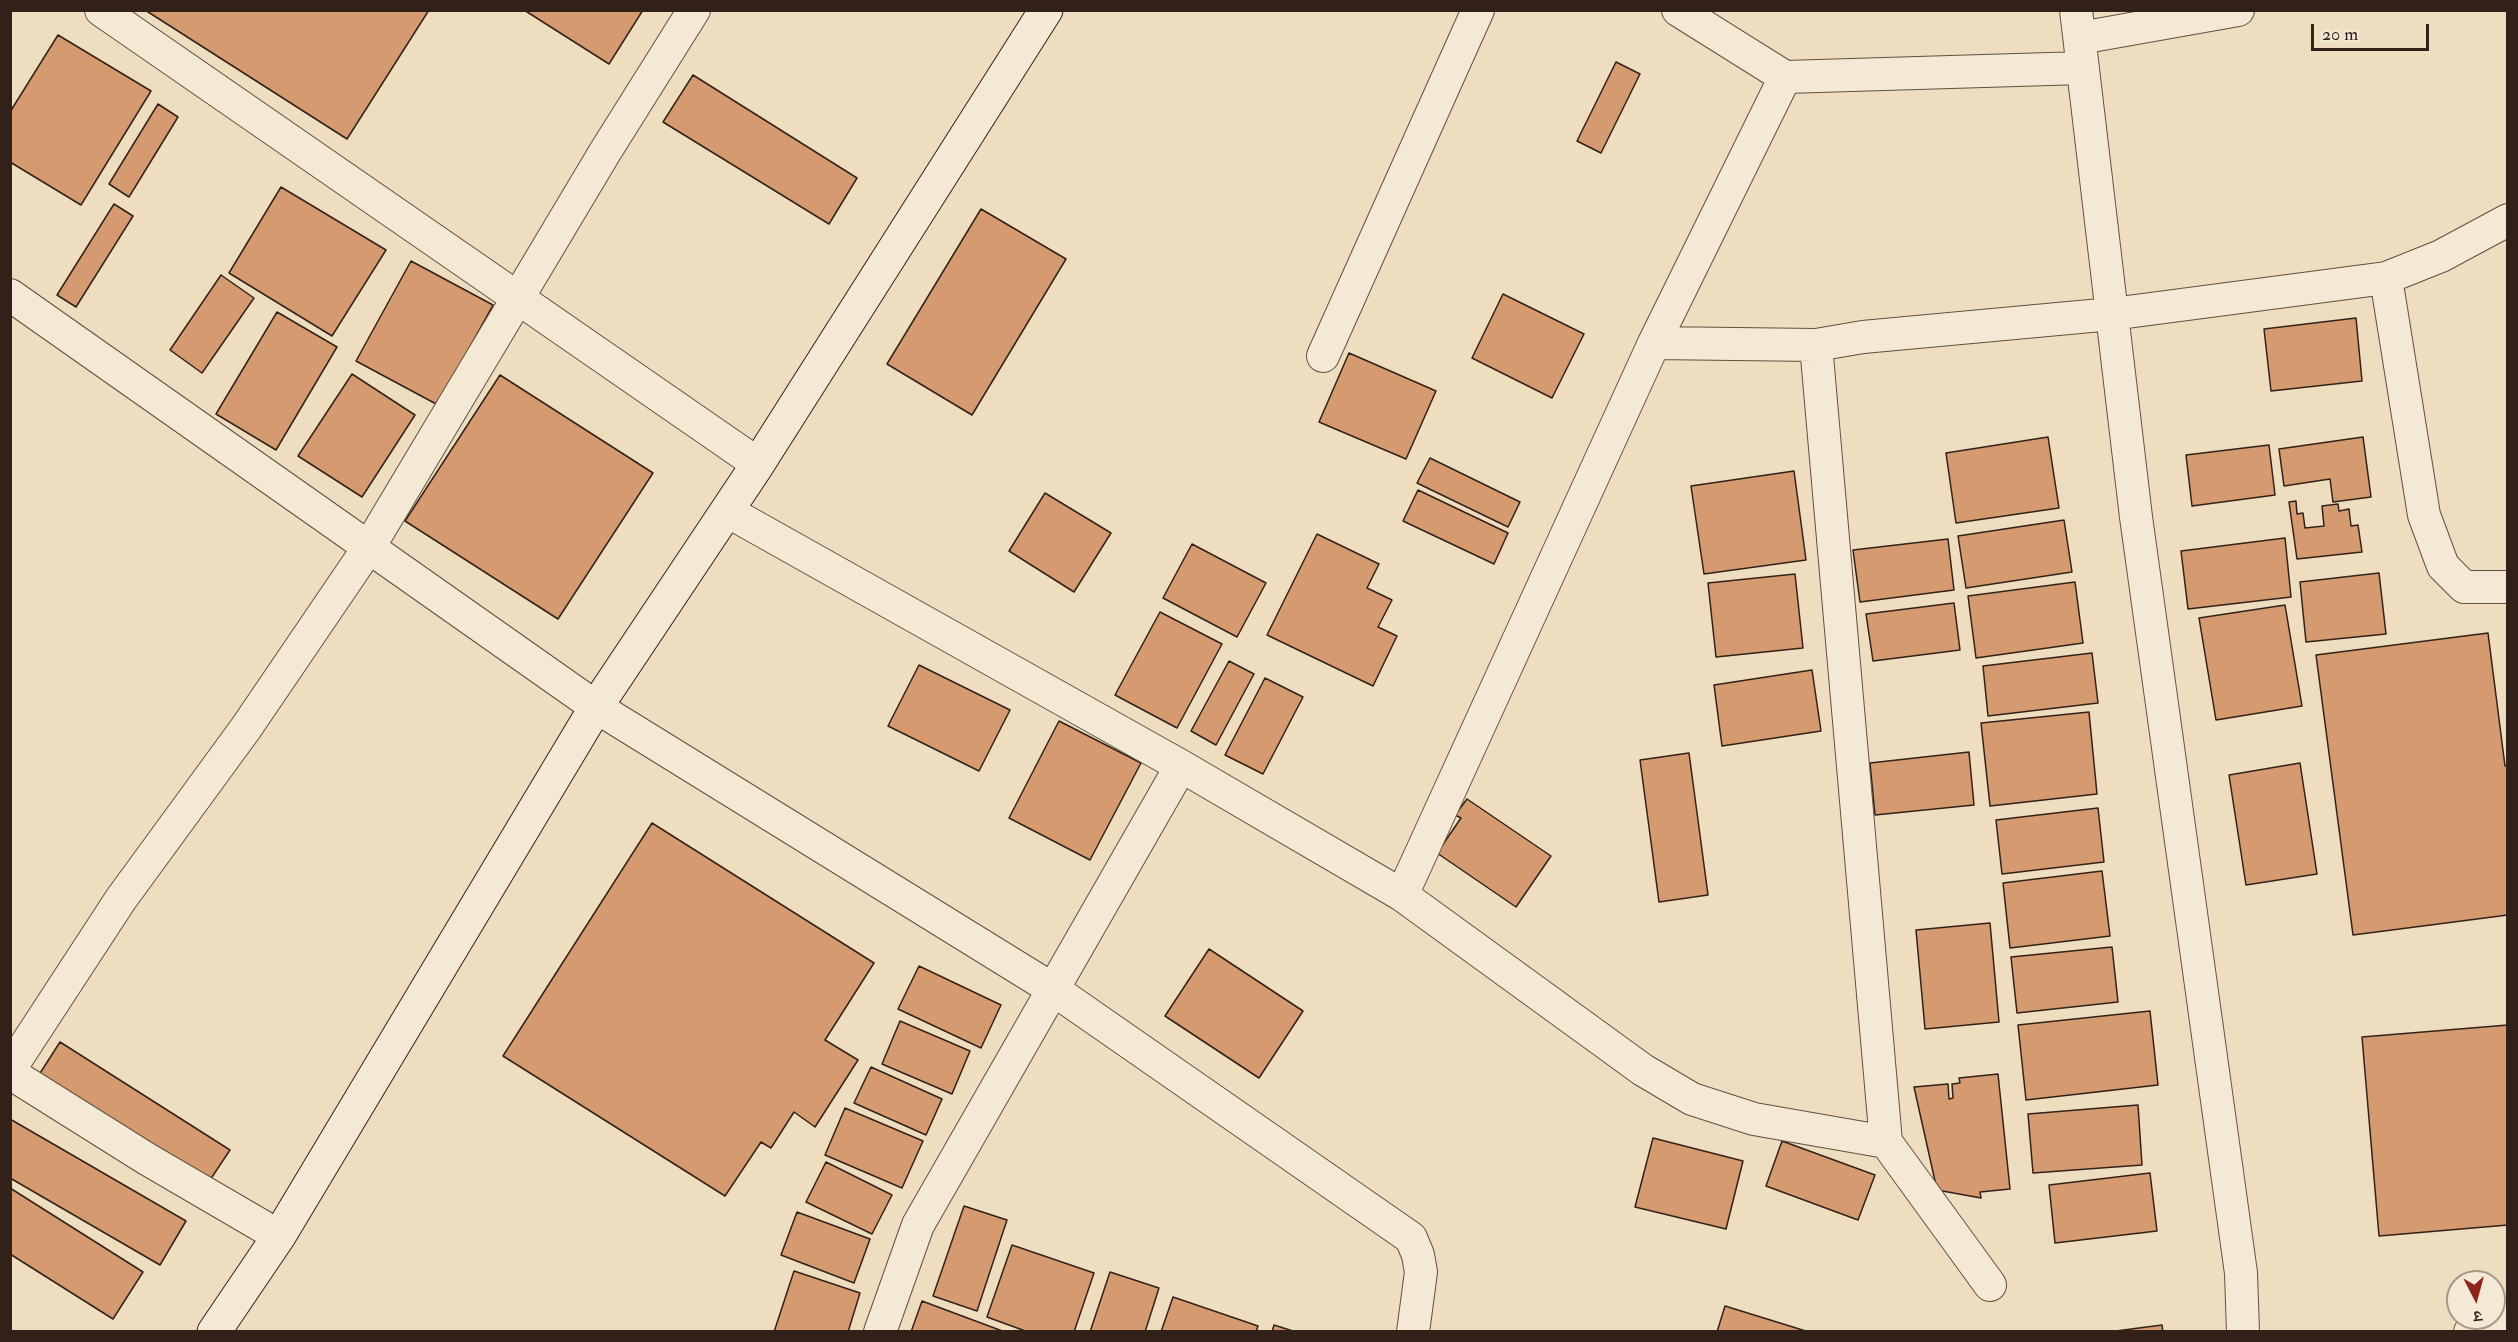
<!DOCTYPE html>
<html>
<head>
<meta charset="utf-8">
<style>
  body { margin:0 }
  #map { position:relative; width:2518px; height:1342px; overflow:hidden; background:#eeddbe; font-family:"IM FELL Double Pica","Noto Serif Devanagari",serif }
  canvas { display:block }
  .frame { position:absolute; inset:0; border:12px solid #322119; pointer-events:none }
  .north { position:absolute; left:2446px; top:1270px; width:60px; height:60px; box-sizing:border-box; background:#f4e9d5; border:2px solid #a6998a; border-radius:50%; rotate:174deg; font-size:16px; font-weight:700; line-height:24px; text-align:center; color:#322119 }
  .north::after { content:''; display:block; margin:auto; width:21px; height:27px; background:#8f2418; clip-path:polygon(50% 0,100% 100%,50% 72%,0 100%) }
  .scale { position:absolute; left:2311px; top:24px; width:118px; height:27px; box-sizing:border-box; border:3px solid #322119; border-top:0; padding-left:8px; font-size:18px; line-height:21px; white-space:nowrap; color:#322119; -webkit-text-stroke:4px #f4e9d5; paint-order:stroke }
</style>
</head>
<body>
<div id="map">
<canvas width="2518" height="1342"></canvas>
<div class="frame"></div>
<div class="north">उ</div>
<div class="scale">20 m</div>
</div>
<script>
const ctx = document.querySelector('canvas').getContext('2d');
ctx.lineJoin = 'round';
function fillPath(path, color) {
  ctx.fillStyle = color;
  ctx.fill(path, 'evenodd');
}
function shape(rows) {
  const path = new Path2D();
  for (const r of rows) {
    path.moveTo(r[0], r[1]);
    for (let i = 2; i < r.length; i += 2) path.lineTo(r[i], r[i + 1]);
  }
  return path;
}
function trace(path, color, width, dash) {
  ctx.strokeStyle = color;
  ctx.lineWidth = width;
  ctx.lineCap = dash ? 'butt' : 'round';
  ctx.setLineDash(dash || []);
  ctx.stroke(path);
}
const building = shape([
  [145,10,429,10,347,139,145,10],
  [524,10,643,10,609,64,524,10],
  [58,35,151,91,81,205,10,162,10,112,58,35],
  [1616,62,1640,74,1601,153,1577,141,1616,62],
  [693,75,857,178,829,224,663,122,693,75],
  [158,104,178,117,129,197,109,184,158,104],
  [281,187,386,250,332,336,229,273,281,187],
  [114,204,133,216,76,307,57,295,114,204],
  [981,209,1066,259,972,415,887,364,981,209],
  [411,261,493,305,438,405,356,361,411,261],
  [221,275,254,298,202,373,170,350,221,275],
  [1503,294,1584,334,1552,398,1472,358,1503,294],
  [277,312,337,347,276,450,216,414,277,312],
  [2356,318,2362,381,2271,391,2264,329,2356,318],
  [1349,353,1436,391,1406,459,1319,422,1349,353],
  [352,374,415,415,362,497,298,456,352,374],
  [500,375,653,473,558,619,405,521,500,375],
  [2048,437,2059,508,1956,523,1946,453,2048,437],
  [2363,437,2371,497,2333,502,2330,479,2284,486,2279,449,2363,437],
  [2269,445,2275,495,2192,506,2186,455,2269,445],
  [1430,458,1520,502,1508,527,1417,483,1430,458],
  [1794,471,1806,560,1704,574,1691,486,1794,471],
  [1418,490,1508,533,1494,564,1403,521,1418,490],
  [1045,493,1111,533,1074,592,1009,551,1045,493],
  [2296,501,2297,514,2303,513,2305,528,2324,526,2322,506,2338,504,2339,511,2349,509,2351,526,2358,525,2362,552,2297,559,2289,502,2296,501],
  [2064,520,2072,572,1966,588,1958,536,2064,520],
  [1317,534,1379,564,1367,588,1392,600,1378,627,1397,636,1373,686,1267,635,1317,534],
  [2285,538,2291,597,2188,609,2181,551,2285,538],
  [1948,539,1954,590,1860,602,1853,550,1948,539],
  [1192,544,1266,583,1237,637,1163,598,1192,544],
  [2379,573,2386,634,2306,642,2300,582,2379,573],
  [1795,574,1803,648,1716,657,1708,583,1795,574],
  [2075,582,2083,643,1976,658,1968,596,2075,582],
  [1954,603,1960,650,1873,661,1866,614,1954,603],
  [2285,605,2302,706,2216,720,2199,618,2285,605],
  [1160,612,1222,644,1177,728,1115,695,1160,612],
  [2488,633,2505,766,2508,765,2508,915,2353,935,2316,655,2488,633],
  [2092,653,2098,703,1988,716,1983,666,2092,653],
  [1229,661,1254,674,1216,745,1191,731,1229,661],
  [919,665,1010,710,979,771,888,726,919,665],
  [1812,670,1821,731,1722,746,1714,685,1812,670],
  [1265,678,1303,697,1263,774,1225,755,1265,678],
  [2089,712,2097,794,1990,806,1981,723,2089,712],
  [1059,721,1141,763,1090,860,1009,818,1059,721],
  [1969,752,1974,805,1875,815,1870,763,1969,752],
  [1689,753,1708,895,1659,902,1640,760,1689,753],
  [2300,763,2317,874,2246,885,2229,775,2300,763],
  [1467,799,1551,856,1516,907,1437,853,1461,818,1455,815,1467,799],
  [2098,808,2104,862,2002,874,1996,820,2098,808],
  [652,823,874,963,825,1040,858,1060,815,1127,794,1112,771,1148,761,1142,725,1196,503,1056,652,823],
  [2102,871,2110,936,2010,948,2003,883,2102,871],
  [1990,923,1999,1022,1925,1029,1916,930,1990,923],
  [2112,947,2118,1002,2017,1013,2011,957,2112,947],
  [1209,949,1303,1011,1259,1078,1165,1016,1209,949],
  [919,966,1001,1005,981,1048,898,1009,919,966],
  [2150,1011,2158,1085,2026,1100,2018,1025,2150,1011],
  [900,1021,970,1051,952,1094,882,1064,900,1021],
  [2508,1025,2508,1225,2379,1236,2362,1037,2508,1025],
  [60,1042,230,1150,204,1189,35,1081,60,1042],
  [871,1067,942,1099,926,1135,854,1103,871,1067],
  [1998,1074,2010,1189,1980,1192,1981,1198,1937,1190,1914,1087,1948,1084,1949,1099,1953,1098,1952,1084,1960,1083,1959,1078,1998,1074],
  [2138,1105,2142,1165,2033,1173,2028,1114,2138,1105],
  [845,1108,923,1141,902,1188,825,1155,845,1108],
  [10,1119,186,1221,160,1265,10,1178,10,1119],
  [1653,1138,1743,1161,1726,1229,1635,1207,1653,1138],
  [1782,1141,1875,1175,1858,1220,1766,1186,1782,1141],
  [826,1162,892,1195,872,1234,806,1202,826,1162],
  [2150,1173,2157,1231,2055,1243,2049,1185,2150,1173],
  [10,1188,143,1272,113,1319,10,1254,10,1188],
  [964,1206,1007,1220,977,1311,933,1296,964,1206],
  [797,1212,870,1239,854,1283,781,1255,797,1212],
  [1012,1245,1094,1273,1074,1332,1028,1332,987,1317,1012,1245],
  [794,1271,860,1293,848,1332,774,1332,794,1271],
  [1110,1272,1159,1288,1145,1332,1090,1332,1110,1272],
  [1173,1297,1258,1326,1256,1332,1161,1332,1173,1297],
  [922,1301,1005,1332,911,1332,922,1301],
  [1725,1306,1809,1332,1717,1332,1725,1306],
  [1274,1325,1296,1332,1272,1332,1274,1325],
  [2162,1325,2163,1332,2108,1332,2162,1325]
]);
const street = shape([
  [101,10,758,464],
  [1678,10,1785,77,2083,68],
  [2076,10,2136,517,2241,1273,2243,1332],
  [2080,38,2238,10],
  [2386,278,2424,515,2443,566,2464,587,2508,587],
  [10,295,596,707,1054,990,1411,1238,1418,1255,1421,1272,1413,1332],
  [1654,343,1816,345,1863,337,2112,314,2386,278,2441,256,2508,220],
  [1816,345,1886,1142,1990,1285],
  [1323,356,1478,10],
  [727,511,1181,766,1402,895,1643,1070,1692,1099,1754,1119,1886,1142],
  [1402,895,1654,343,1785,77],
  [10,1069,121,899,246,728,369,547,605,152,694,10],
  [10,1073,147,1159,279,1236],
  [880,1332,918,1225,1181,766],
  [2470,1332,2508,1314]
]);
const secondary = shape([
  [214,1332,279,1236,596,707,758,464,1046,10]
]);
fillPath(building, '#d59a70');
trace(building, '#322119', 1.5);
trace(street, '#615042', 34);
trace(secondary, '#322119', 35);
trace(street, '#f4e9d5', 32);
trace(secondary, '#f4e9d5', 33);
</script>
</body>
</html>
